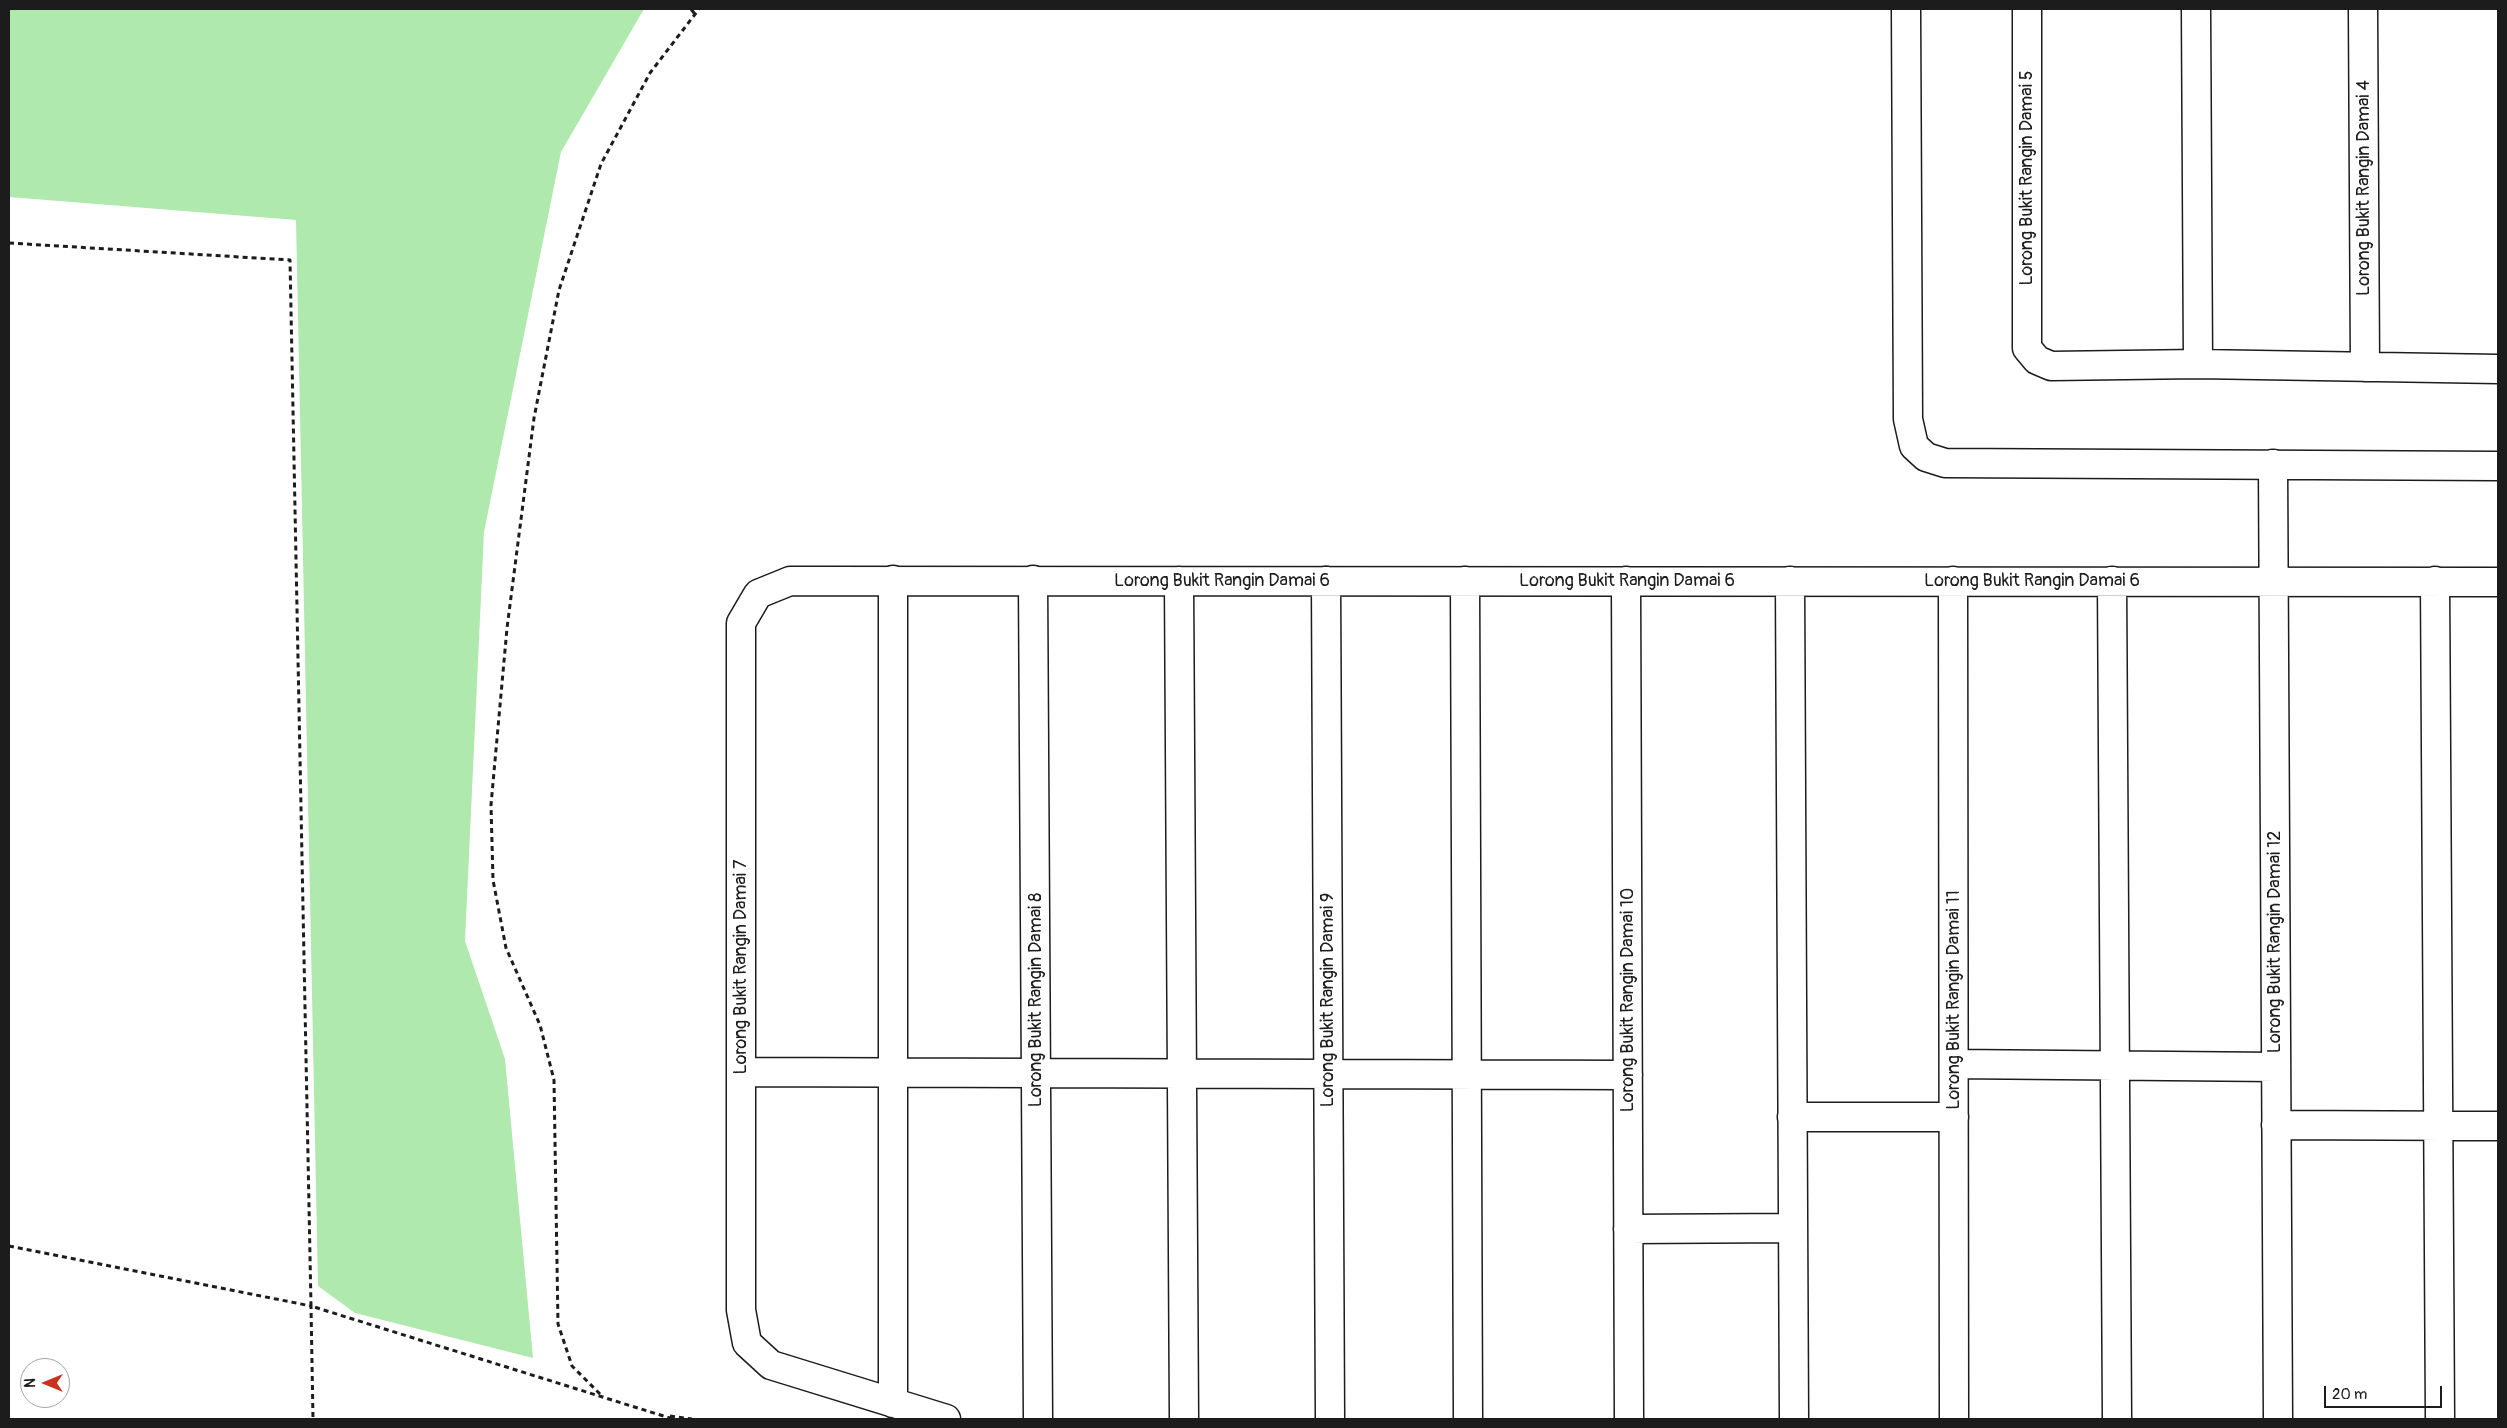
<!DOCTYPE html>
<html>
<head>
<meta charset="utf-8">
<style>
  body { margin:0 }
  #map { position:relative; width:2507px; height:1428px; overflow:hidden; background:#fff; font-family:Pangolin,sans-serif }
  canvas { display:block }
  .frame { position:absolute; inset:0; border:10px solid #1c1c1c; pointer-events:none }
  .north { position:absolute; left:20px; top:1358px; width:50px; height:50px; box-sizing:border-box; background:#fff; border:1px solid #a4a4a4; border-radius:50%; rotate:270deg; font-size:14px; font-weight:700; line-height:20px; text-align:center; color:#1c1c1c }
  .north::after { content:''; display:block; margin:auto; width:18px; height:22px; background:#c8321e; clip-path:polygon(50% 0,100% 100%,50% 72%,0 100%) }
  .scale { position:absolute; left:2324px; top:1386px; width:118px; height:22px; box-sizing:border-box; border:2px solid #1c1c1c; border-top:0; padding-left:6px; font-size:15px; line-height:18px; white-space:nowrap; color:#1c1c1c; -webkit-text-stroke:4px #fff; paint-order:stroke }
</style>
</head>
<body>
<div id="map">
<canvas width="2507" height="1428"></canvas>
<div class="frame"></div>
<div class="north">N</div>
<div class="scale">20 m</div>
</div>
<script>
const ctx = document.querySelector('canvas').getContext('2d');
ctx.lineJoin = 'round';
function fillPath(path, color) {
  ctx.fillStyle = color;
  ctx.fill(path, 'evenodd');
}
function shape(rows) {
  const path = new Path2D();
  for (const r of rows) {
    path.moveTo(r[0], r[1]);
    for (let i = 2; i < r.length; i += 2) path.lineTo(r[i], r[i + 1]);
  }
  return path;
}
function trace(path, color, width, dash) {
  ctx.strokeStyle = color;
  ctx.lineWidth = width;
  ctx.lineCap = dash ? 'butt' : 'round';
  ctx.setLineDash(dash || []);
  ctx.stroke(path);
}
function write(font, color, halo, rows, align = 'center') {
  ctx.font = font + ' Pangolin,sans-serif';
  ctx.lineWidth = 5;
  ctx.setLineDash([]);
  ctx.textBaseline = 'middle';
  ctx.strokeStyle = halo;
  ctx.fillStyle = color;
  for (const [text, x, y, turn = 0] of rows) {
    ctx.save();
    ctx.translate(x, y);
    ctx.rotate((+turn || 0) * Math.PI / 180);
    ctx.textAlign = isNaN(turn) ? turn : align;
    if (halo) ctx.strokeText(text, 0, 0);
    ctx.fillText(text, 0, 0);
    ctx.restore();
  }
}
const green = shape([
  [9,9,644,9,561,152,484,532,465,941,505,1059,533,1358,355,1313,318,1286,296,220,9,197]
]);
const path = shape([
  [691,9,694,13],
  [9,243,290,260,311,1306,673,1419],
  [9,1246,311,1306,313,1419],
  [600,1394,572,1366,558,1324,554,1080,540,1025,506,948,493,880,491,805,507,628,534,418,559,290,601,164,650,73,699,9],
  [670,1416,692,1419]
]);
const minor = shape([
  [1906,9,1908,419,1914,446,1926,457,1945,463,2498,466],
  [2027,9,2027,348,2037,360,2051,366,2198,364,2498,369],
  [2196,9,2198,364],
  [2363,9,2365,367],
  [2273,464,2278,1419],
  [893,580,893,1403],
  [1033,580,1038,1419],
  [1179,581,1184,1419],
  [1326,581,1330,1419],
  [1465,581,1468,1419],
  [1626,581,1629,1419],
  [1790,581,1794,1419],
  [1953,581,1954,1419],
  [2112,581,2117,1419],
  [2435,581,2440,1419],
  [1954,1064,2276,1067],
  [741,1072,1628,1075],
  [1792,1117,1954,1117],
  [2276,1125,2498,1126],
  [1628,1229,1793,1228],
  [946,1419,771,1365,747,1343,741,1310,741,623,758,594,790,581,2498,582]
]);
const streetNames = [
  ["Lorong Bukit Rangin Damai 5",2027,178,-90],
  ["Lorong Bukit Rangin Damai 4",2364,188,-90],
  ["Lorong Bukit Rangin Damai 6",1222,581],
  ["Lorong Bukit Rangin Damai 6",1627,581],
  ["Lorong Bukit Rangin Damai 6",2032,581],
  ["Lorong Bukit Rangin Damai 12",2275,942,-90],
  ["Lorong Bukit Rangin Damai 7",741,967,-90],
  ["Lorong Bukit Rangin Damai 8",1036,1000,-90],
  ["Lorong Bukit Rangin Damai 9",1328,1000,-90],
  ["Lorong Bukit Rangin Damai 10",1628,1000,-90],
  ["Lorong Bukit Rangin Damai 11",1954,1000,-90]
];
fillPath(green, '#b0e9ad');
trace(minor, '#1c1c1c', 31);
trace(path, '#1c1c1c', 3, [5, 4]);
trace(minor, '#fff', 28);
write('18px', '#1c1c1c', '#fff', streetNames);
</script>
</body>
</html>
